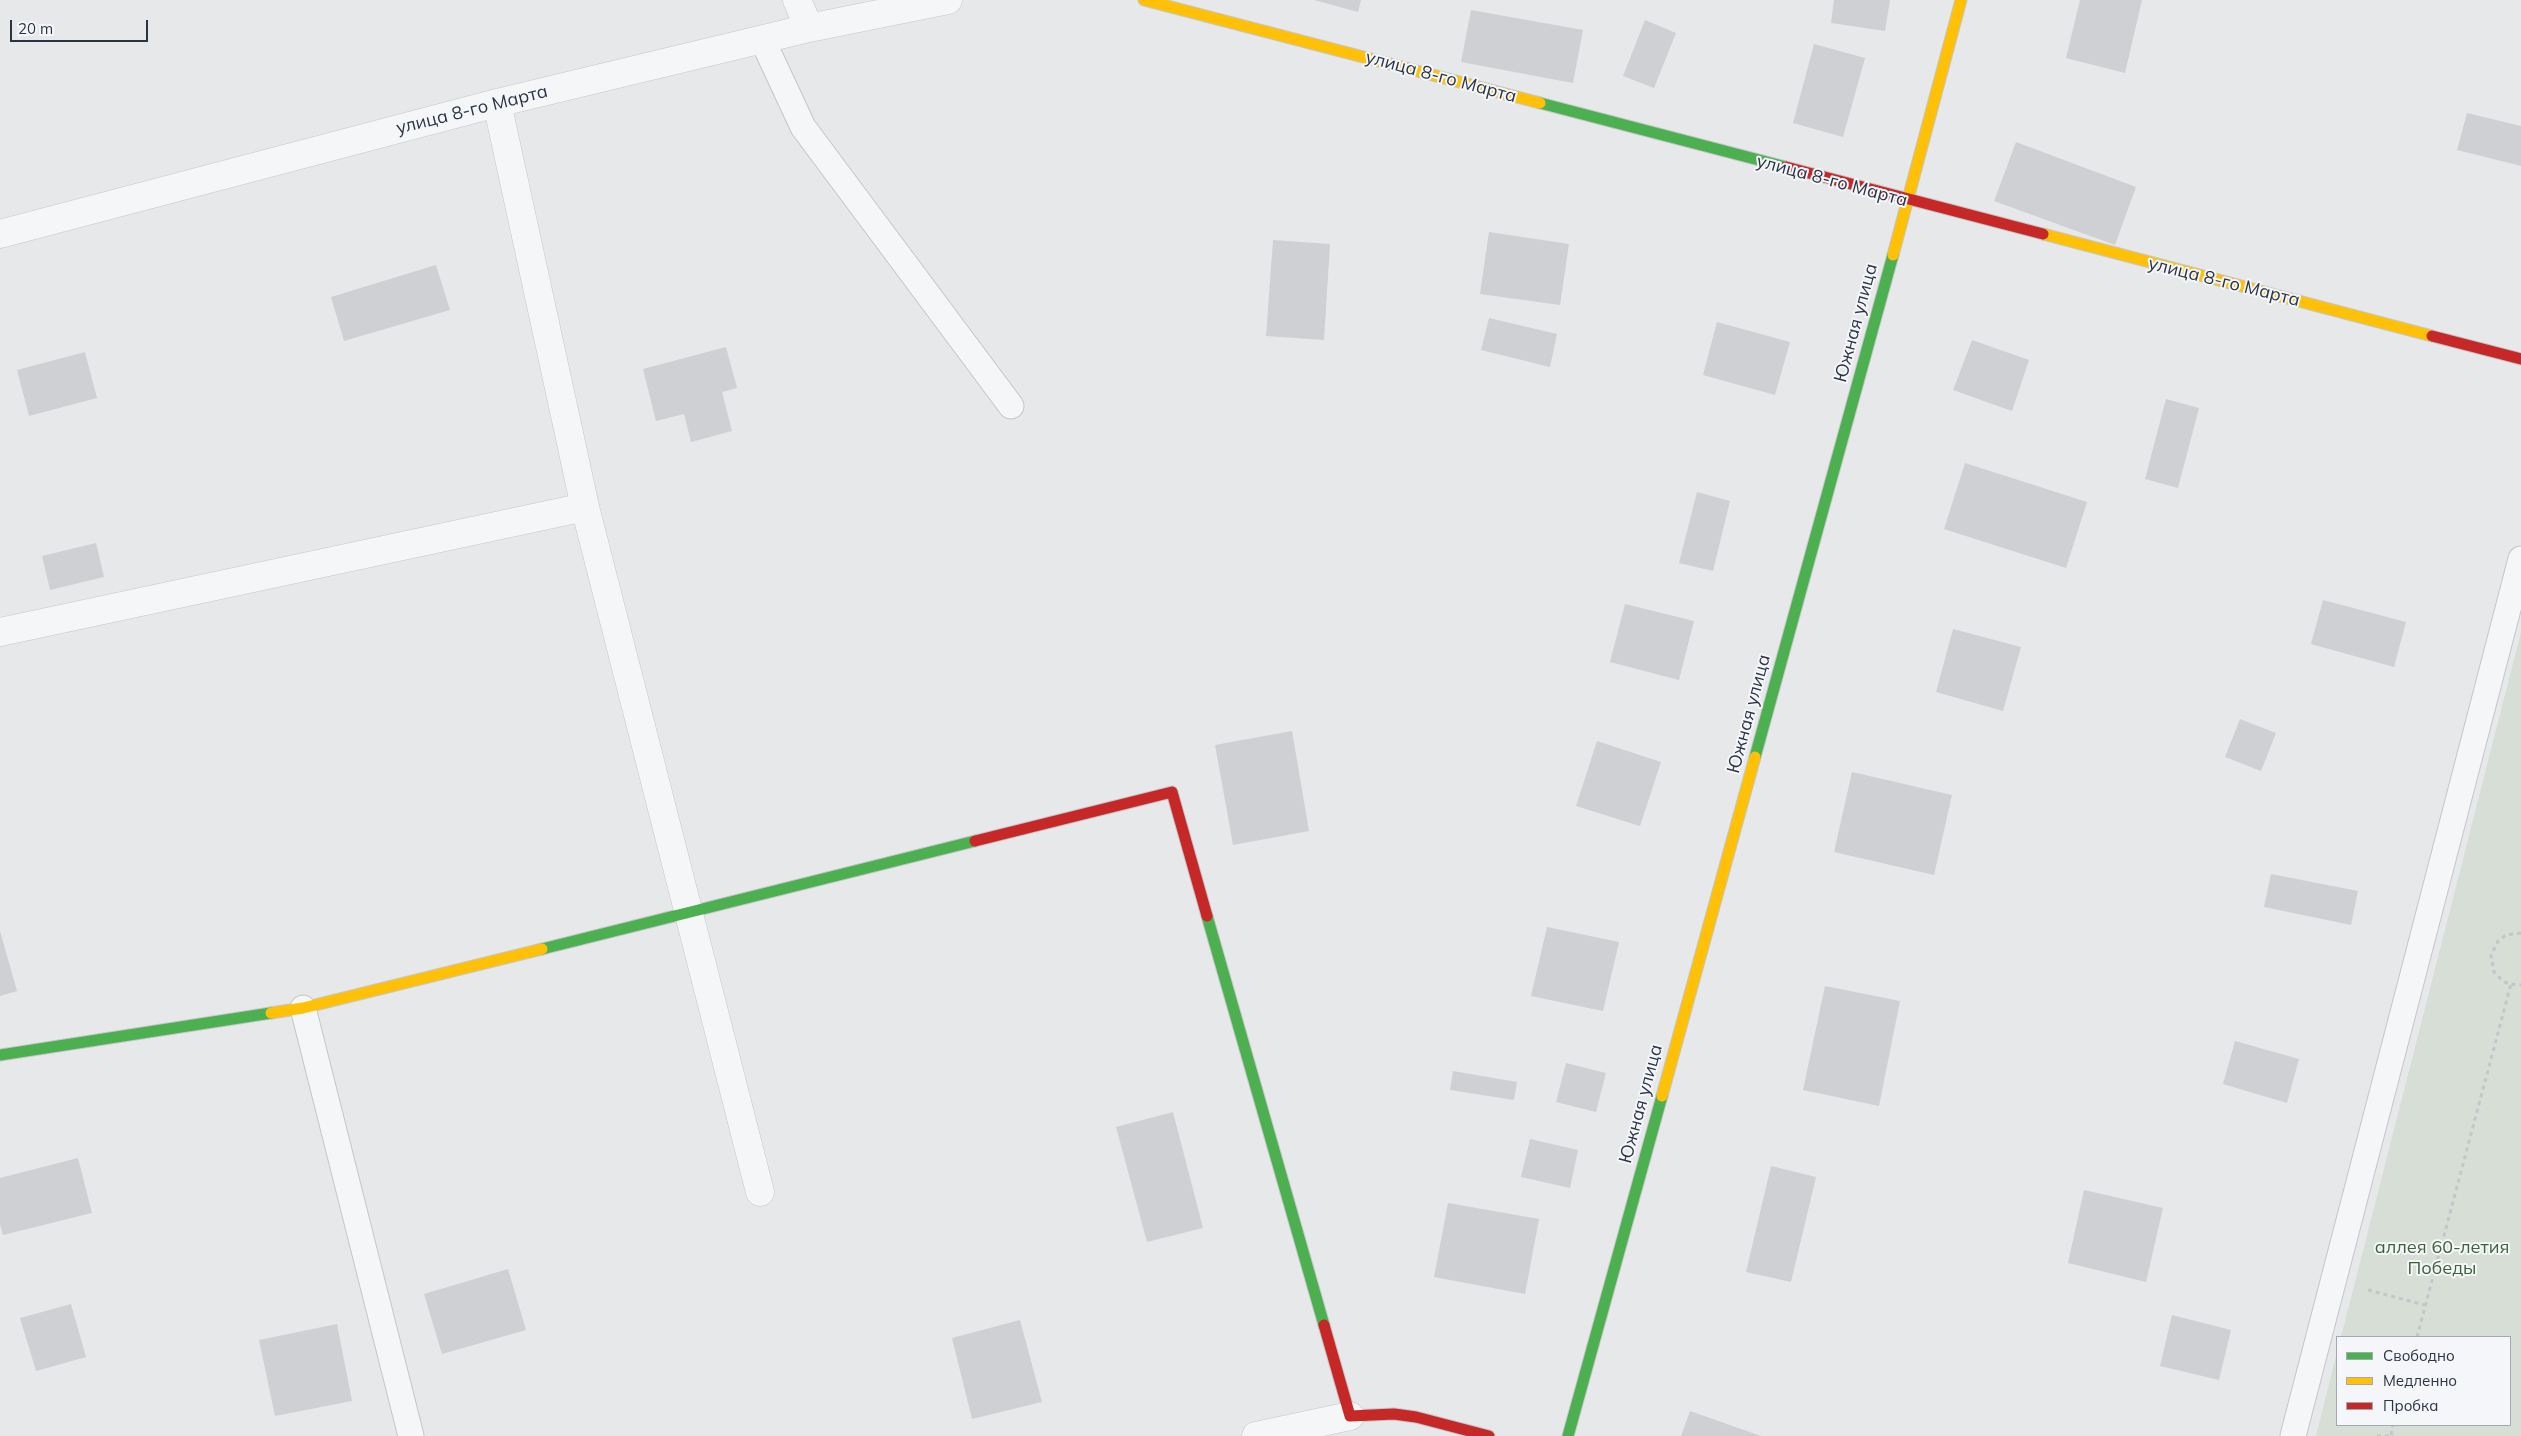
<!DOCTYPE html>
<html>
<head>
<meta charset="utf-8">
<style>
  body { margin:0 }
  #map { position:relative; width:2521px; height:1436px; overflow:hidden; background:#e6e8ea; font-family:Mulish,sans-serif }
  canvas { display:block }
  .legend { position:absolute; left:2336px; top:1336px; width:175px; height:90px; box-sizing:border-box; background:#f4f6f9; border:1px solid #a4a8b1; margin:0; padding:6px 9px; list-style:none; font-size:15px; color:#2b3445 }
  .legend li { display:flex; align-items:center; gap:10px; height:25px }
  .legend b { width:25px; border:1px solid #a4a8b1 }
  .scale { position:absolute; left:10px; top:20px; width:138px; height:22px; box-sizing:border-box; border:2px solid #2b3445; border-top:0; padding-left:6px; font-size:15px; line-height:18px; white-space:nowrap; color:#2b3445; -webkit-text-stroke:4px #f4f6f9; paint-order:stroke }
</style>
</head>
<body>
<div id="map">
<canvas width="2521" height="1436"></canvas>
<ul class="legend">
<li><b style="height:6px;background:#4caf50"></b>Свободно</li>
<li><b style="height:6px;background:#ffc107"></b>Медленно</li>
<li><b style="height:6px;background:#c62828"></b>Пробка</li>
</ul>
<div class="scale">20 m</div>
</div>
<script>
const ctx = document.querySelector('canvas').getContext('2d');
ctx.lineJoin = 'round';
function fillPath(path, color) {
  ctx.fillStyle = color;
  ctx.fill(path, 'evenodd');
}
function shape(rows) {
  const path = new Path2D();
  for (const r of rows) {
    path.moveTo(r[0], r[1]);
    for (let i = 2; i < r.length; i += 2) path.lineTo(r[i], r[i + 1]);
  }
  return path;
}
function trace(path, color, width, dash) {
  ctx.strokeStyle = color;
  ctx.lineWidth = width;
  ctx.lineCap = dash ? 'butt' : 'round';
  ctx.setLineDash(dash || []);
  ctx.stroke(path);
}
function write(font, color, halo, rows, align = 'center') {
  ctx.font = font + ' Mulish,sans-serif';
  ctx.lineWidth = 4;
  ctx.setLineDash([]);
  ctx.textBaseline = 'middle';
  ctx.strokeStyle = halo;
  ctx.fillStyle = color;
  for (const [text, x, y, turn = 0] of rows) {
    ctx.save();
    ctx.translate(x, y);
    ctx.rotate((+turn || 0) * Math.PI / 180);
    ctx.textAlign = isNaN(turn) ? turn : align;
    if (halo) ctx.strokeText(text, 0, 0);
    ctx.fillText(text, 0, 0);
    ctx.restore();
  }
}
const green = shape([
  [2521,632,2521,1436,2316,1436,2337,1352,2337,1425,2510,1425,2510,1337,2341,1337]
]);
const building = shape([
  [1314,0,1361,0,1358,12],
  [1834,0,1890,0,1885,31,1831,23],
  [2080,0,2142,0,2125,73,2066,58],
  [1471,10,1583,30,1573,83,1461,62],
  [1645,20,1676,33,1654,88,1623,76],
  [1814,44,1865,58,1843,137,1793,123],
  [2467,113,2521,126,2521,166,2457,150],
  [2016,142,2136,187,2115,245,1994,201],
  [1489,232,1569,244,1560,305,1480,294],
  [1273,240,1330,244,1324,340,1266,336],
  [436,265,450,310,344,341,331,297],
  [1489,318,1557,334,1550,367,1481,350],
  [1717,322,1790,342,1775,395,1703,375],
  [1972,340,2029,360,2012,411,1953,390],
  [726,347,737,388,722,392,732,431,691,442,684,414,656,421,643,369],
  [85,352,97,398,29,416,17,370],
  [2166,399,2199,408,2178,488,2145,479],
  [1965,463,2087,502,2066,568,1944,529],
  [1697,492,1730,501,1713,571,1679,563],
  [96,543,104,577,50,590,42,556],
  [2323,600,2406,622,2394,667,2311,644],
  [1625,604,1694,621,1679,680,1610,662],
  [1953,629,2021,647,2003,711,1936,692],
  [2240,719,2276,733,2261,771,2225,757],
  [1292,731,1309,831,1233,845,1215,745],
  [1597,741,1661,762,1640,826,1576,806],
  [1852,772,1952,795,1934,875,1834,852],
  [2271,874,2358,891,2351,925,2264,907],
  [1547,927,1619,942,1603,1011,1531,996],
  [0,931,17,991,0,996],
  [1825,986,1900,1001,1879,1106,1803,1090],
  [2235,1041,2299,1059,2287,1103,2223,1084],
  [1566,1063,1606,1073,1596,1112,1556,1102],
  [1453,1071,1517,1082,1514,1100,1450,1090],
  [1173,1112,1203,1228,1147,1242,1116,1127],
  [1530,1139,1578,1150,1570,1188,1521,1177],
  [78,1158,92,1213,3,1235,0,1224,0,1178],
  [1771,1166,1816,1177,1791,1282,1746,1272],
  [2084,1190,2163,1208,2146,1282,2068,1263],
  [1448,1203,1539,1219,1525,1294,1434,1277],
  [508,1269,526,1330,442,1354,424,1294],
  [71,1304,86,1357,36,1371,20,1318],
  [2172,1315,2231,1330,2219,1380,2160,1366],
  [1020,1320,1042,1402,972,1419,952,1338],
  [337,1324,352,1401,275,1416,259,1340],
  [1690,1411,1761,1436,1681,1436]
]);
const path = shape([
  [2521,933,2506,935,2498,941,2491,955,2494,972,2501,979,2508,984,2521,985],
  [2368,1290,2425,1305],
  [2417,1337,2511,984],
  [2391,1435,2393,1425],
  [2377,1436,2394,1436]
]);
const lane = shape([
  [762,39,803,127,1011,406],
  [303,1008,411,1436],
  [2293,1436,2521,559]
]);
const street = shape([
  [797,0,809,28],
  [497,103,585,507,760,1192],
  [0,234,497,103,809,28,948,0],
  [0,632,585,507],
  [1256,1436,1350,1416]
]);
const fast = shape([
  [1540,103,1786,167],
  [1755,757,1893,255],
  [1207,916,1324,1325],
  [542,949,975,841],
  [0,1055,271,1013],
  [1568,1436,1662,1096]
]);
const slow = shape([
  [1144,0,1540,103],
  [2043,234,2432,336],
  [1893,255,1961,0],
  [271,1013,303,1008,542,949],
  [1662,1096,1755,757]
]);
const jam = shape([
  [1786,167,2043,234],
  [2432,336,2521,359],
  [975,841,1172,792,1207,916],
  [1324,1325,1350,1416,1394,1414,1416,1417,1489,1436]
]);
const streetNames = [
  ["улица 8-го Марта",1441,77,15],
  ["улица 8-го Марта",472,110,-14],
  ["улица 8-го Марта",1832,181,15],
  ["улица 8-го Марта",2224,282,14],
  ["Южная улица",1856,323,-75],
  ["Южная улица",1749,714,-75],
  ["Южная улица",1641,1104,-75]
];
const parkNames = [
  ["аллея 60-летия",2442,1248],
  ["Победы",2442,1269]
];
fillPath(green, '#d6ded6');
fillPath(building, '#ced0d3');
trace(lane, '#c4c6c8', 27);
trace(street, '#c4c6c8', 29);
trace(fast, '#c4c6c8', 13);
trace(slow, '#c4c6c8', 13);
trace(jam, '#c4c6c8', 13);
trace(path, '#c5c6ca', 3, [4, 4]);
trace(lane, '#f5f6f7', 25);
trace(street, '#f5f6f7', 28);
trace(fast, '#4caf50', 11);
trace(slow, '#ffc107', 11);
trace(jam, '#c62828', 11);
write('18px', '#2b3445', '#f4f6f9', streetNames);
write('18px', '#3f6138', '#f4f6f9', parkNames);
</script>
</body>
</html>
